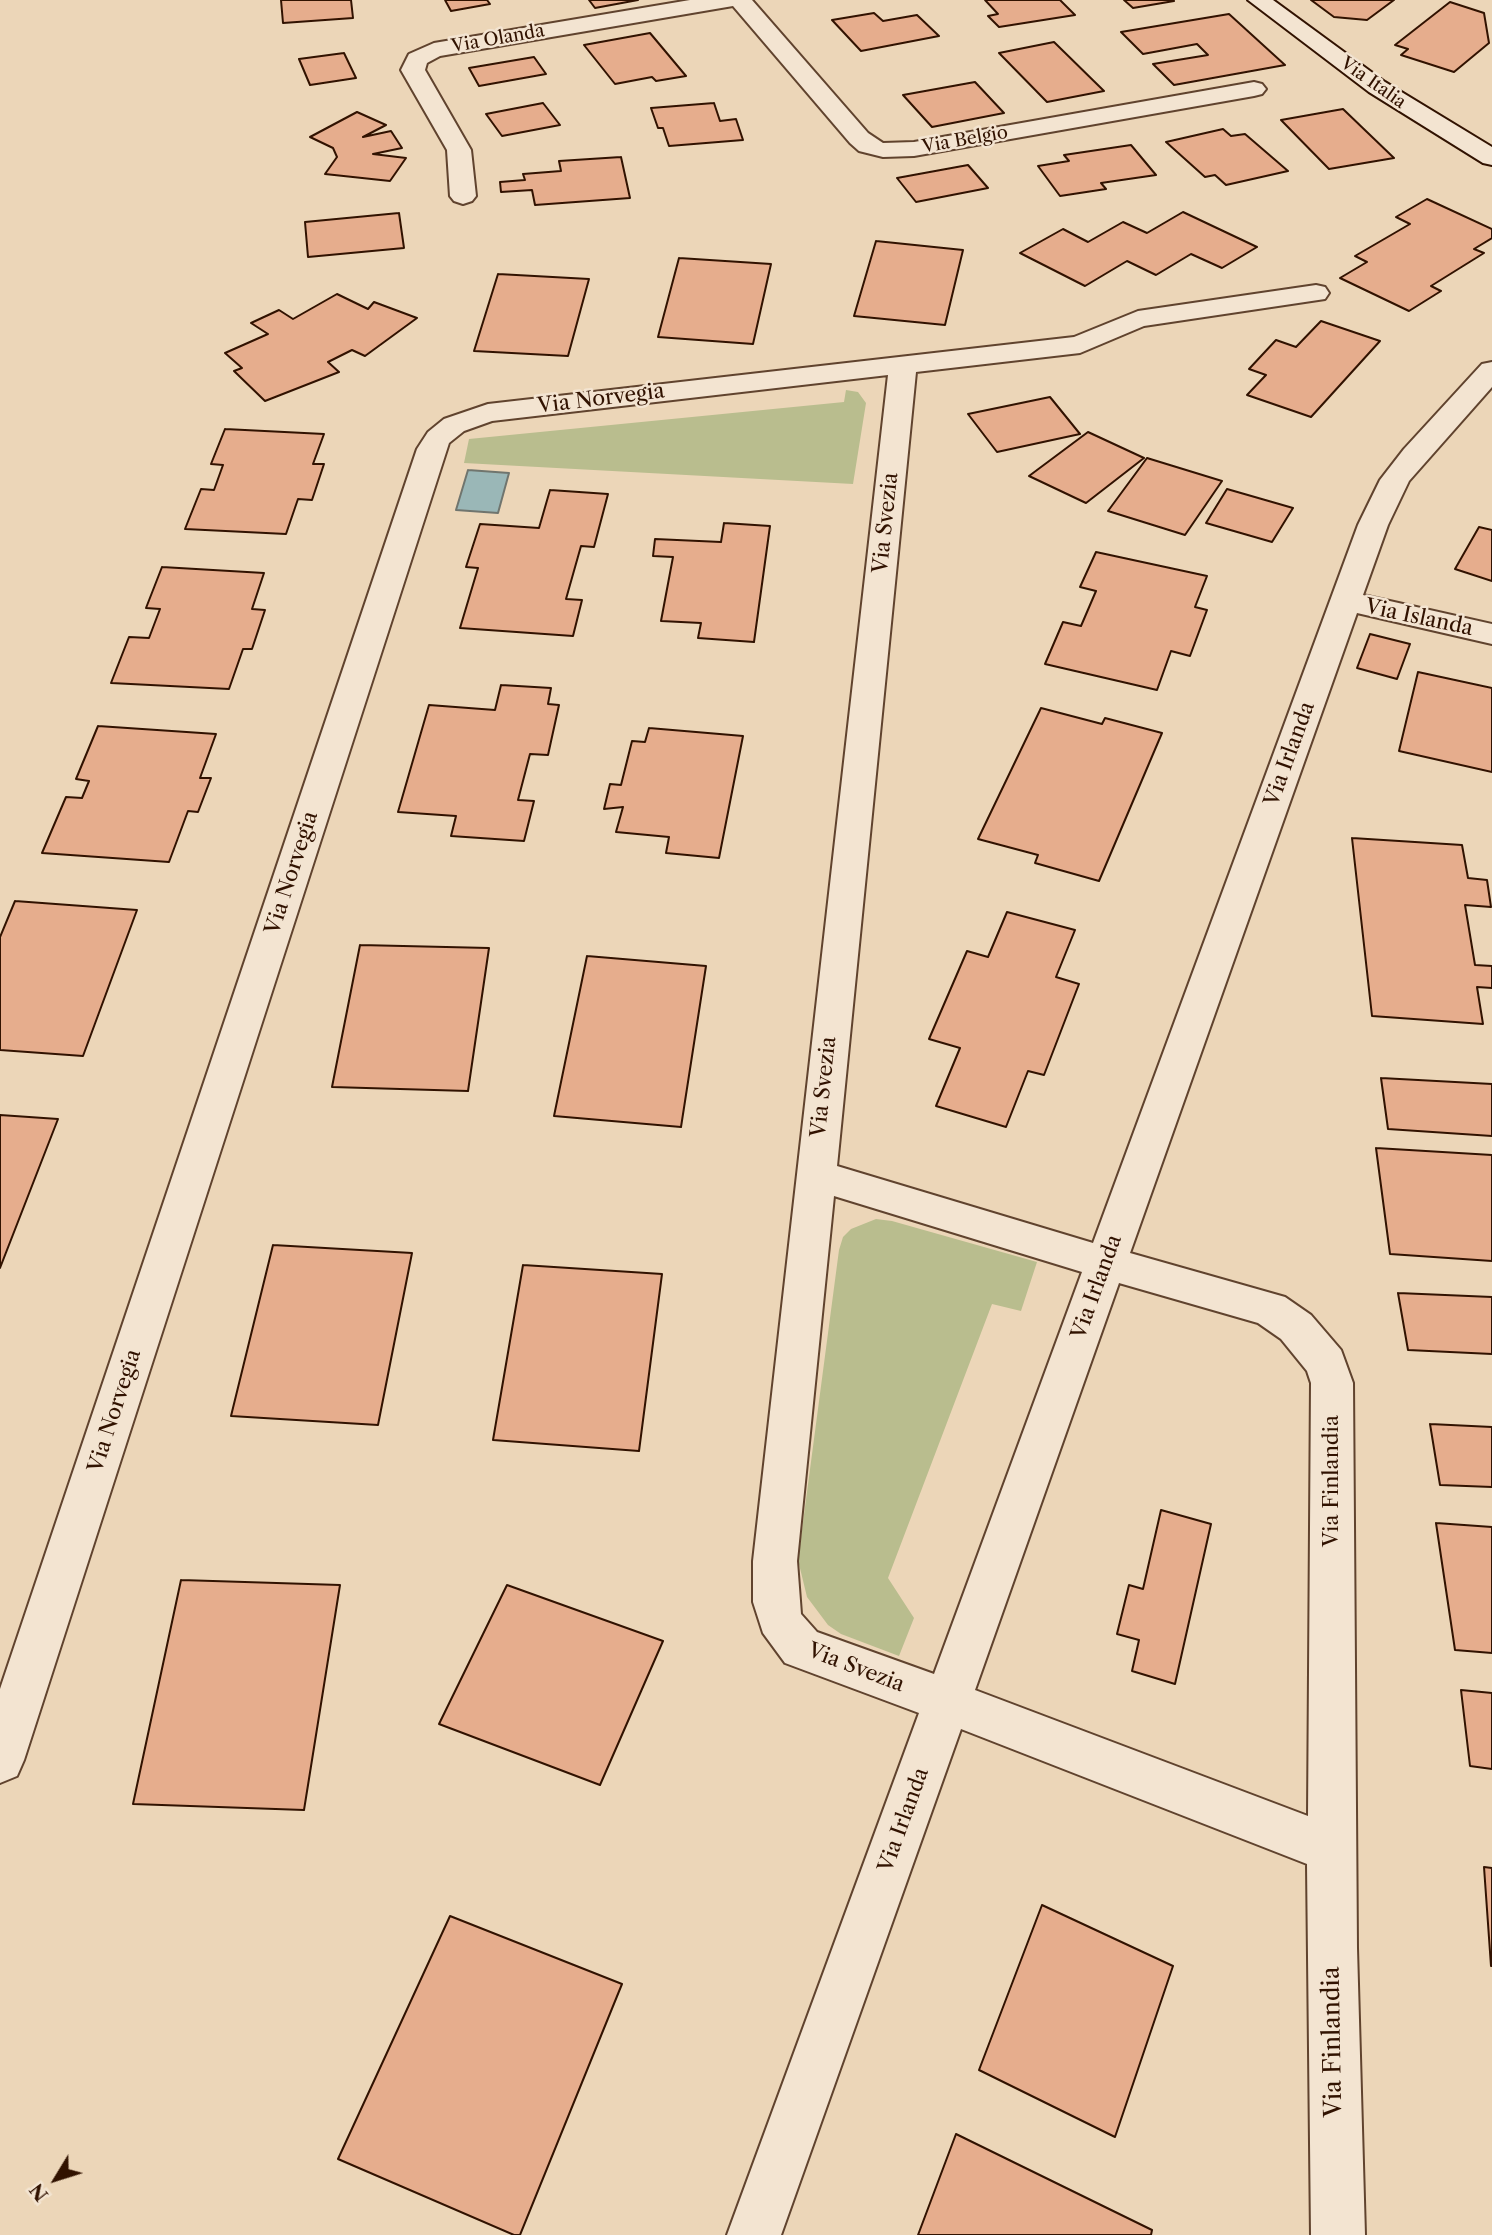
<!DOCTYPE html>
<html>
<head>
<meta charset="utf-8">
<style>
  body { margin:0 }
  #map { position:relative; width:1492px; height:2235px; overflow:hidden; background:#ecd6b8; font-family:"Libre Caslon Text",serif }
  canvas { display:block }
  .north { position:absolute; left:21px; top:2144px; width:70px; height:70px; -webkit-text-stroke:5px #f3e4d1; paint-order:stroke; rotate:232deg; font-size:19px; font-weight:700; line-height:28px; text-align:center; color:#311200 }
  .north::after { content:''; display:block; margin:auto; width:24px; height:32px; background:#311200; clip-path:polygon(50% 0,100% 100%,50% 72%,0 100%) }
</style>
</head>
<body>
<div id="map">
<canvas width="1492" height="2235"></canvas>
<div class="north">N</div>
</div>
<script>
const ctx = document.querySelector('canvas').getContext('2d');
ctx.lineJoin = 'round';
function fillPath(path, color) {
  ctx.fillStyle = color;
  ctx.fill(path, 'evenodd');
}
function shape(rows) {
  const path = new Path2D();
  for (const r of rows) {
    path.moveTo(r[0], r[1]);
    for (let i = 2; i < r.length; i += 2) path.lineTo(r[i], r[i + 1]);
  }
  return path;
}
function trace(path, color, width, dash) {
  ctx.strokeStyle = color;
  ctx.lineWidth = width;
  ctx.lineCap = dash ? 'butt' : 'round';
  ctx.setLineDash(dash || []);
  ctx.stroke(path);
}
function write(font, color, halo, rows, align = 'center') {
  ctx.font = font + ' "Libre Caslon Text",serif';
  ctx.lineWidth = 5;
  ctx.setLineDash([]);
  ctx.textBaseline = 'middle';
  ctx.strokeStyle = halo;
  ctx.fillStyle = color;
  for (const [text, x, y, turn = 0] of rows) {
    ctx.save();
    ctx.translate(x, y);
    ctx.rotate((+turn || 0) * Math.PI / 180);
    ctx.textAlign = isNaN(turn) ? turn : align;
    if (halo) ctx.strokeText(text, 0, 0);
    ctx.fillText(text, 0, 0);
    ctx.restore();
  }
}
const green = shape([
  [846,390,858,392,866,403,853,484,464,463,469,439,844,402],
  [876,1219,892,1221,1037,1262,1021,1311,992,1304,888,1578,914,1618,899,1656,841,1634,828,1625,807,1597,798,1560,839,1250,843,1237,851,1229]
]);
const water = shape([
  [468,470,509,473,498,513,456,510,468,470]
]);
const building = shape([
  [281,0,351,0,353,18,283,23,281,0],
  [445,0,487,0,490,4,451,11,445,0],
  [589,0,638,0,595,8,589,0],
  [985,0,1060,0,1075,15,999,27,988,16,998,14,985,0],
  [1124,0,1173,0,1174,1,1133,8,1124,0],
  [1311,0,1394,0,1367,20,1334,17,1311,0],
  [1450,2,1484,13,1489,43,1454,72,1401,55,1408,49,1395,45,1450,2],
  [874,13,883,21,917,15,939,36,861,51,832,20,874,13],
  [1229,14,1285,65,1174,85,1153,64,1208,55,1197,44,1143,54,1121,32,1229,14],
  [650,33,686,76,656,81,652,77,615,84,584,45,650,33],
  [1054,42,1104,91,1047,102,999,53,1054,42],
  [344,53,356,78,310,85,299,59,344,53],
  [534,57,546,74,479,86,469,68,534,57],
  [975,82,1004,113,932,127,903,95,975,82],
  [543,103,560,125,502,136,486,114,543,103],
  [714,103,720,121,736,119,743,140,669,146,663,128,658,128,651,108,714,103],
  [1343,109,1394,158,1329,169,1281,120,1343,109],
  [357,112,386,125,363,137,391,131,402,148,373,154,406,158,390,181,325,174,337,157,333,148,310,137,357,112],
  [1223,129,1231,136,1245,134,1288,171,1226,185,1215,175,1205,177,1166,142,1223,129],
  [1131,145,1156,175,1101,183,1106,189,1060,196,1038,166,1069,161,1064,155,1131,145],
  [621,157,630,198,535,205,532,190,501,192,500,182,525,180,523,174,561,171,559,161,621,157],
  [968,165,988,188,916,202,897,178,968,165],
  [1427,199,1492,229,1492,238,1474,249,1484,253,1431,286,1441,291,1409,311,1340,278,1367,262,1355,256,1410,224,1396,217,1427,199],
  [1183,212,1257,247,1222,268,1191,254,1156,275,1127,261,1085,286,1020,253,1063,229,1088,242,1123,222,1147,233,1183,212],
  [399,213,404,248,308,257,305,222,399,213],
  [876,241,963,250,945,325,854,316,876,241],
  [679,258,771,264,753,344,658,337,679,258],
  [498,274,589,279,568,356,474,351,498,274],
  [337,294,368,309,374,302,417,318,365,356,352,350,328,362,339,372,265,401,234,371,242,368,225,353,268,334,251,323,279,310,293,319,337,294],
  [1321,321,1380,341,1311,417,1247,395,1266,375,1249,369,1276,340,1296,347,1321,321],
  [1050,397,1080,434,997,452,968,414,1050,397],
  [225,429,324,434,313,464,324,464,312,500,298,499,286,534,185,529,201,489,214,490,223,465,211,464,225,429],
  [1088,432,1144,458,1086,503,1029,476,1088,432],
  [1147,458,1222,481,1185,535,1108,511,1147,458],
  [1227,489,1293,508,1272,542,1206,523,1227,489],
  [550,490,608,494,594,547,581,546,566,599,582,600,573,636,460,628,478,568,466,567,480,524,539,528,550,490],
  [724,523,770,526,754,642,698,638,701,623,661,621,673,557,653,556,655,539,721,542,724,523],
  [1479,527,1492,530,1492,581,1455,569,1479,527],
  [1096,552,1207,576,1195,607,1207,610,1190,656,1171,651,1157,690,1045,664,1063,622,1081,626,1096,591,1080,587,1096,552],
  [162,567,264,573,252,609,265,610,252,649,243,649,229,689,111,683,129,637,149,638,160,609,146,608,162,567],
  [1370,634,1410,644,1397,679,1357,668,1370,634],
  [1418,672,1492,688,1492,772,1399,751,1418,672],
  [501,685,551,688,548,704,559,705,548,755,530,754,518,800,534,801,524,841,451,836,456,816,398,812,429,705,495,710,501,685],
  [1041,708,1102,724,1105,718,1162,733,1099,881,1035,863,1038,855,978,839,1041,708],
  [98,726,216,734,200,778,211,778,198,812,188,811,169,862,42,853,66,797,82,798,89,781,76,779,98,726],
  [649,728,743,736,719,858,666,853,669,837,616,832,623,807,604,809,610,784,621,785,632,741,645,742,649,728],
  [1352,838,1462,845,1468,878,1487,880,1491,907,1465,905,1475,965,1492,966,1492,988,1477,987,1483,1024,1372,1016,1352,838],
  [15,901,137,910,83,1056,0,1050,0,937,15,901],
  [1007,912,1075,930,1056,977,1079,984,1044,1075,1028,1071,1006,1127,936,1106,960,1048,929,1039,967,951,988,957,1007,912],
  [360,945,489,948,468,1091,332,1087,360,945],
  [587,956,706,966,681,1127,554,1116,587,956],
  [1381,1078,1492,1084,1492,1136,1388,1129,1381,1078],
  [0,1115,58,1119,0,1268,0,1115],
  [1376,1148,1492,1155,1492,1261,1390,1254,1376,1148],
  [273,1245,412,1253,378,1425,231,1416,273,1245],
  [523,1265,662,1274,639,1451,493,1440,523,1265],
  [1398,1293,1492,1297,1492,1354,1408,1350,1398,1293],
  [1430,1424,1492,1427,1492,1487,1440,1485,1430,1424],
  [1161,1510,1211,1524,1175,1684,1132,1671,1139,1640,1117,1634,1129,1585,1143,1589,1161,1510],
  [1436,1523,1492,1527,1492,1653,1455,1650,1436,1523],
  [181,1580,340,1585,304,1810,133,1804,181,1580],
  [507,1585,663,1641,600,1785,439,1724,507,1585],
  [1461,1690,1492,1693,1492,1769,1470,1766,1461,1690],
  [1484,1867,1492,1868,1492,1966,1491,1966,1484,1867],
  [1042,1905,1173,1966,1115,2137,979,2070,1042,1905],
  [450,1916,622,1984,520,2235,514,2235,338,2159,450,1916],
  [956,2134,1152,2230,1151,2235,918,2235,956,2134]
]);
const street = shape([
  [690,0,752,0,868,133,883,143,914,142,1254,82,1262,84,1266,89,1262,94,1254,96,914,156,883,157,859,151,850,143,733,6,440,56,427,63,425,70,471,150,476,196,472,201,463,204,454,201,450,196,447,150,401,70,409,54,434,43,690,0],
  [1316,285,1325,287,1329,293,1325,299,1144,326,1080,353,916,372,837,1166,1093,1243,1358,525,1380,480,1404,449,1482,364,1492,362,1492,387,1409,481,1388,525,1363,595,1492,624,1492,644,1357,613,1130,1253,1285,1297,1311,1315,1341,1350,1353,1383,1357,1948,1365,2235,1311,2235,1307,1864,961,1729,781,2235,727,2235,919,1713,785,1663,763,1633,753,1602,753,1561,888,375,492,421,464,431,449,443,24,1760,17,1776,0,1783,0,1689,417,449,428,432,444,419,488,404,1074,337,1138,311,1316,285],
  [834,1196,1082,1272,934,1674,817,1632,801,1614,797,1561,834,1196],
  [1119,1283,1258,1323,1281,1339,1307,1371,1311,1383,1308,1816,975,1690,1119,1283]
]);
const secondary = shape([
  [1248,0,1273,0,1385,82,1492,147,1492,165,1483,163,1369,92,1248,0]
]);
const farStreetnames = [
  ["Via Olanda",498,39,-10],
  ["Via Italia",1373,83,35],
  ["Via Belgio",965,140,-10]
];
const streetNames = [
  ["Via Norvegia",601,399,-7],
  ["Via Svezia",886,523,-84],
  ["Via Islanda",1419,618,12],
  ["Via Irlanda",1290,754,-70],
  ["Via Norvegia",292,873,-72],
  ["Via Svezia",824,1087,-84],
  ["Via Irlanda",1097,1287,-70],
  ["Via Norvegia",115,1411,-72],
  ["Via Finlandia",1332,1481,-90],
  ["Via Svezia",856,1668,21],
  ["Via Irlanda",904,1820,-70]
];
const nearStreetnames = [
  ["Via Finlandia",1333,2042,-91]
];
fillPath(green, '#b9bd8e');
fillPath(water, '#9ab7b7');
trace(water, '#70756e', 2);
fillPath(building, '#e6ad8d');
trace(building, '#311200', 2);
trace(street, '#60432e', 4);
trace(secondary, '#311200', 4);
fillPath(street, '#f3e4d1');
fillPath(secondary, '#f3e4d1');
write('18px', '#311200', '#f3e4d1', farStreetnames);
write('21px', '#311200', '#f3e4d1', streetNames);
write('24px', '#311200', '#f3e4d1', nearStreetnames);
</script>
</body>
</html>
